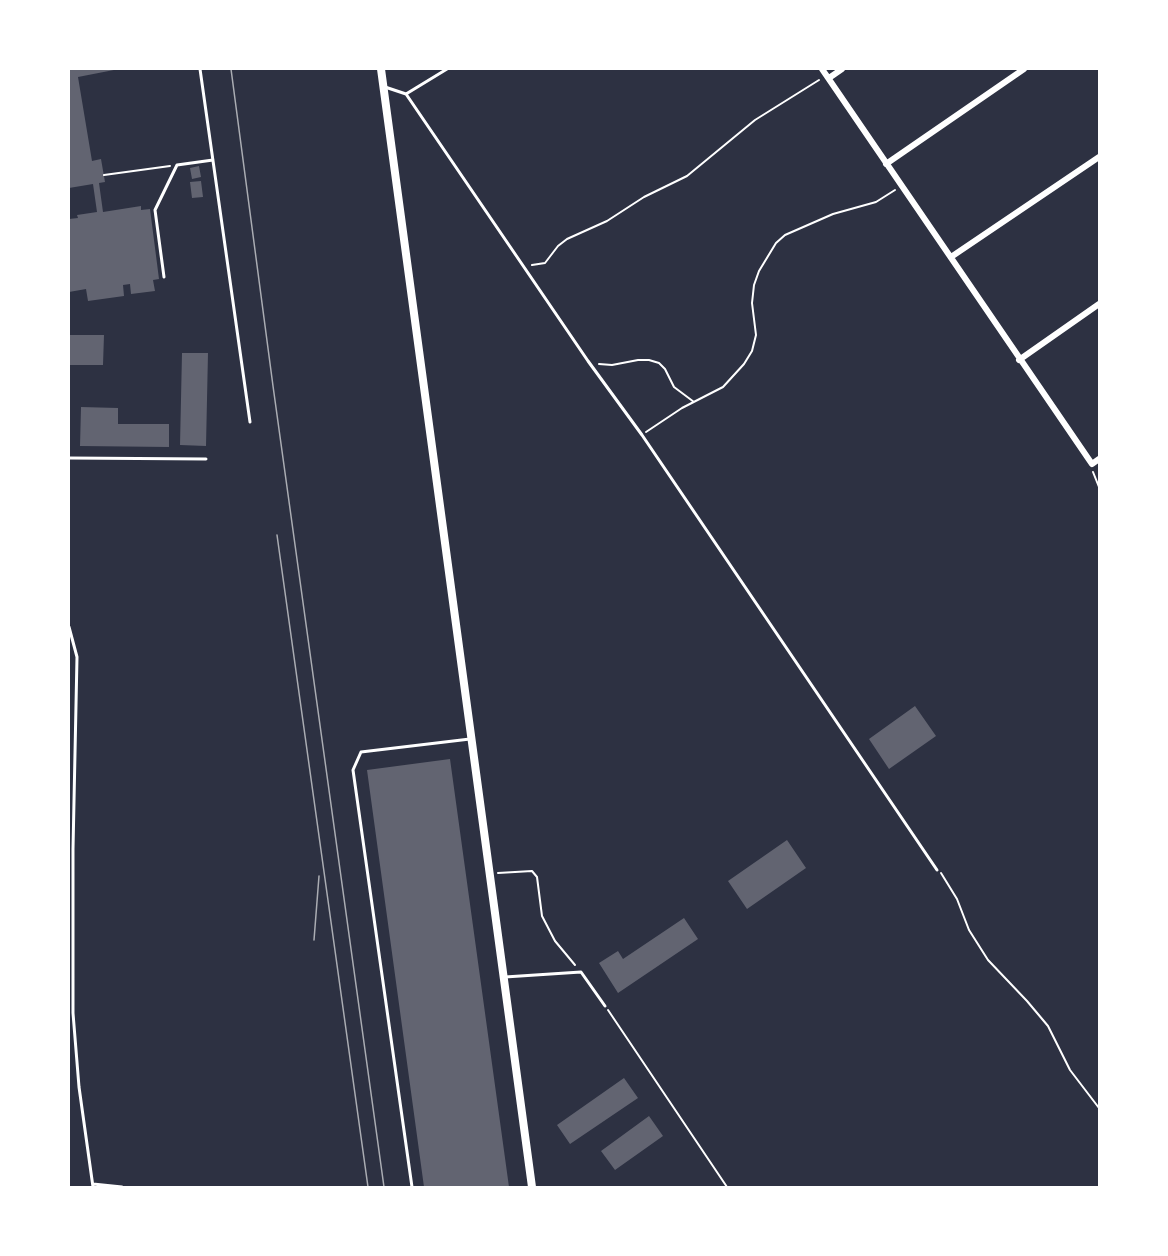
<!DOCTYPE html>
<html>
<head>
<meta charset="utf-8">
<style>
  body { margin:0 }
  #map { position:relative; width:1168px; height:1256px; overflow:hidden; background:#2d3142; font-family:Poppins,sans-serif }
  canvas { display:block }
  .frame { position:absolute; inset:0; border:70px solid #fff; pointer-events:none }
</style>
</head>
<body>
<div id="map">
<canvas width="1168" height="1256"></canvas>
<div class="frame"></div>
</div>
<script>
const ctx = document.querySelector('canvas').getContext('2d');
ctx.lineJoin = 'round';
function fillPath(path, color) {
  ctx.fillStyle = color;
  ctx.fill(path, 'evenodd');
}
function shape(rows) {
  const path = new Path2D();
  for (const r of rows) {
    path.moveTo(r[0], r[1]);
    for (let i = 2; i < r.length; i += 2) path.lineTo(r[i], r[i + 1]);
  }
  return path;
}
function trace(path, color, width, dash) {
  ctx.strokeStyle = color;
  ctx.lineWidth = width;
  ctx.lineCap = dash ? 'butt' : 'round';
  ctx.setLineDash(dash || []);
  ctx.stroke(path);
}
const building = shape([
  [69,69,119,69,78,77,92,161,101,159,105,182,99,183,103,212,141,206,141,210,150,209,159,279,153,280,155,291,131,294,130,284,123,285,124,296,88,301,86,289,69,292,69,219,78,218,77,215,97,212,93,184,69,188],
  [199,166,201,177,192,179,190,168],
  [201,181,203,197,192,198,190,182],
  [69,335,104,335,103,365,69,365],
  [182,353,208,353,206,446,180,445],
  [81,407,118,408,118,424,169,424,169,447,80,446],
  [915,706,936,736,889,769,869,739],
  [450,759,509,1187,424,1187,367,770],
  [787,840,806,868,747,909,728,881],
  [684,918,698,939,618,993,599,963,618,951,623,959],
  [624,1078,638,1098,570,1144,557,1125],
  [649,1116,663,1136,615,1170,601,1151]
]);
const path = shape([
  [104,175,170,166],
  [532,265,545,263,558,246,567,239,607,221,644,197,687,176,755,120,819,80],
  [599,364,612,365,638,360,649,360,659,363,665,369,674,387,694,402],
  [646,432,682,408,723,387,744,364,752,351,756,335,752,303,754,285,759,271,776,243,785,235,833,214,876,202,895,190],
  [1093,472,1099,487],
  [498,873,532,871,537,877,542,916,555,941,575,965],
  [941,873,957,899,969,930,988,960,1027,1001,1048,1026,1070,1070,1099,1108],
  [608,1010,727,1187]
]);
const service = shape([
  [200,69,250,422],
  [385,87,406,94,447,69],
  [406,94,588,361,642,435,937,870],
  [164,277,155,210,177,165,213,160],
  [69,458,206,459],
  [69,627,77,657,73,849,73,1013,79,1087,93,1187],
  [505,977,581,972,605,1006],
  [93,1184,122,1187],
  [412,1187,353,770,361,752,470,739]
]);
const minor = shape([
  [822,69,1092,464,1099,459],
  [829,78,842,69],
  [886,164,1024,69],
  [951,257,1099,157],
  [1019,360,1099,304]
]);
const tertiary = shape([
  [381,69,532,1187]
]);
const tram = shape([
  [231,69,273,386,384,1187],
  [277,535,368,1187],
  [314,940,319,876]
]);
fillPath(building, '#626471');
trace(path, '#fff', 2);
trace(service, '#fff', 3);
trace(minor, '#fff', 6);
trace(tertiary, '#fff', 8);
trace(tram, '#abadb3', 1.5);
</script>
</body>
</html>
